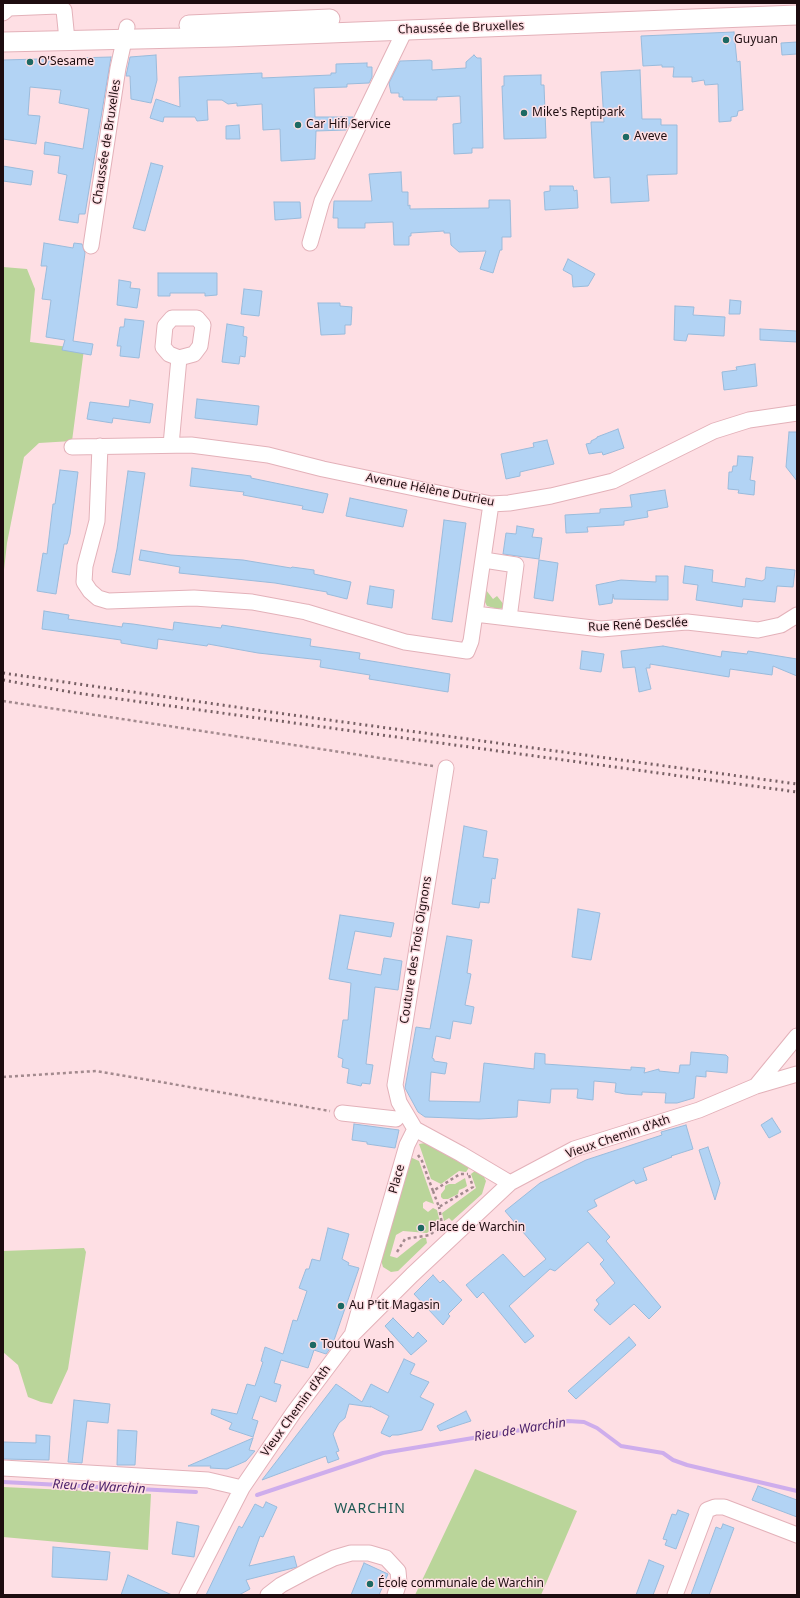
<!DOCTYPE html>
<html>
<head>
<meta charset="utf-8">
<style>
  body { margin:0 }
  #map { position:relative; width:800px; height:1598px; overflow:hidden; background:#fedfe4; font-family:"Noto Sans",sans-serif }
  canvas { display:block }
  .frame { position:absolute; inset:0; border:4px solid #1d0c0f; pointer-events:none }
</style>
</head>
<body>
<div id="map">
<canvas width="800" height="1598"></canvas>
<div class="frame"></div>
</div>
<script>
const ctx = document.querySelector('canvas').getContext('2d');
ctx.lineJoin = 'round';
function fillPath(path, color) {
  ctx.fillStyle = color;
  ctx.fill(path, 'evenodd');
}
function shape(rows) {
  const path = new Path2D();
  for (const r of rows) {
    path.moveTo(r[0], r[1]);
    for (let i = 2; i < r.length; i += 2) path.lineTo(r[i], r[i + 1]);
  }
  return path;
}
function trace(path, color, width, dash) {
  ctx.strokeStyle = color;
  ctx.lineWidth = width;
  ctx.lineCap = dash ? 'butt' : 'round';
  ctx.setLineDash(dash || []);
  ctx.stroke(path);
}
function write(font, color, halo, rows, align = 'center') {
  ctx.font = font + ' "Noto Sans",sans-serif';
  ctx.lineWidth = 3;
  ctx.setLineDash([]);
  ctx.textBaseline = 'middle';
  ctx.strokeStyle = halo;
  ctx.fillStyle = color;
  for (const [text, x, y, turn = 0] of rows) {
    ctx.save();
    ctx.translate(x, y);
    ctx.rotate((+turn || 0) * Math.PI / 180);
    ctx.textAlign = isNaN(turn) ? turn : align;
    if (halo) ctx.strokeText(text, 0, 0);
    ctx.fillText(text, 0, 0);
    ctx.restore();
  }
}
const green = shape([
  [3,267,27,269,35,289,30,342,84,349,72,441,39,443,24,457,7,543,3,579],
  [486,590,493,599,497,596,505,606,503,608,498,609,487,606,484,600],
  [425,1143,470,1166,466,1172,459,1171,441,1184,431,1179,419,1144],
  [410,1157,419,1161,434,1204,426,1201,423,1203,423,1208,428,1212,433,1208,437,1210,440,1222,427,1233,403,1231,396,1235,390,1256,397,1258,422,1238,426,1238,427,1243,398,1271,391,1272,383,1267,381,1260],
  [476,1170,483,1175,486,1181,482,1194,452,1221,449,1218,444,1221,442,1213,476,1188,471,1174],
  [465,1178,467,1186,464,1188,459,1190,458,1194,448,1199,443,1199,441,1197,441,1194,445,1189,445,1186,449,1184,455,1184],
  [84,1248,86,1252,68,1369,52,1404,41,1402,28,1397,18,1365,3,1352,3,1251],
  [475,1469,577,1511,541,1595,415,1595],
  [3,1487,151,1494,148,1550,3,1537]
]);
const stream = shape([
  [3,1482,196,1492],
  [257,1495,383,1453,539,1427,568,1421,584,1422,597,1428,621,1446,663,1453,673,1460,687,1465,797,1491]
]);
const building = shape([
  [734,32,737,62,740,61,743,110,738,111,737,116,731,117,731,121,719,122,718,84,705,85,704,80,692,82,692,77,673,77,674,67,662,67,662,65,643,66,641,36,734,32],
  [797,42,797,54,782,55,781,43,797,42],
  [156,55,157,80,151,103,131,99,130,76,126,76,130,57,156,55],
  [474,55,477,58,481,58,483,148,472,148,472,153,454,154,453,124,461,123,460,96,437,97,437,100,403,100,403,97,399,97,399,93,391,93,389,83,400,61,430,60,432,61,432,70,466,68,466,62,474,55],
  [111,57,85,214,79,214,78,223,59,220,67,175,58,173,60,156,44,154,45,142,83,149,89,109,59,103,61,90,30,87,28,115,40,116,36,144,3,139,3,60,111,57],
  [367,63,367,67,372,67,372,77,369,83,347,84,347,87,314,88,315,117,353,117,346,130,316,131,315,159,281,161,280,129,263,130,262,104,237,106,237,103,228,104,222,100,207,100,208,120,197,121,195,117,164,117,163,122,150,118,156,99,180,107,179,77,262,73,262,78,331,75,331,73,336,73,336,64,367,63],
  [640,70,642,119,661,119,661,125,677,125,677,174,647,175,649,201,611,203,610,177,594,178,591,122,604,122,601,72,640,70],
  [541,75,541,85,544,85,546,138,504,139,502,86,504,86,504,76,541,75],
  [239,125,240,139,226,139,226,126,239,125],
  [151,163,163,166,145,231,133,228,151,163],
  [3,166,33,171,31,185,3,181,3,166],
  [401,172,402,192,408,192,408,206,410,205,410,209,489,208,489,200,510,200,511,237,502,237,502,250,500,250,493,273,480,269,486,251,459,252,451,245,450,233,444,233,444,231,411,233,411,236,409,236,409,245,394,245,393,222,365,223,365,228,338,228,338,218,333,218,334,201,372,201,369,174,401,172],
  [550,186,573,186,574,191,577,190,578,208,545,210,544,192,550,191,550,186],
  [274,202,300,202,301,218,275,220,274,202],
  [44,243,73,248,74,243,82,244,85,253,73,341,93,344,91,355,62,350,65,340,46,337,51,300,42,299,47,266,41,266,44,243],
  [568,259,595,274,588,286,573,287,572,275,563,270,568,259],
  [158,273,217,273,217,295,205,296,205,293,170,293,170,296,158,296,158,273],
  [119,280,131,282,130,288,140,289,137,308,117,305,119,280],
  [244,289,262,291,259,316,241,314,244,289],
  [730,300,741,301,740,314,729,314,730,300],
  [318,303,340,303,340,306,352,307,351,325,345,325,345,334,321,335,318,303],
  [675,306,694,307,693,315,725,317,724,336,688,334,686,341,674,340,675,306],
  [125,319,144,321,139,358,120,356,121,346,117,346,120,327,124,327,125,319],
  [227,324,244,327,243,336,247,337,245,357,240,356,239,364,222,362,227,324],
  [760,329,797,331,797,342,760,340,760,329],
  [755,364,757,386,724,390,722,372,737,370,736,367,755,364],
  [197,399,259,406,257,425,195,418,197,399],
  [130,400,153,404,150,423,113,418,112,423,87,419,90,402,129,407,130,400],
  [618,429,624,448,603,455,602,452,589,454,586,444,591,443,591,441,597,438,597,437,618,429],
  [789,432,797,432,797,481,786,467,789,432],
  [547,440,554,464,520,472,520,476,506,479,501,454,534,447,533,443,547,440],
  [738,456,753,457,750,480,755,481,754,495,738,493,739,490,728,489,729,472,732,472,733,466,737,466,738,456],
  [192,468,251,476,251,478,328,494,323,513,302,509,303,506,243,495,244,492,190,486,192,468],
  [60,470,78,472,70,534,67,544,64,544,56,594,37,591,43,553,47,554,53,504,55,504,60,470],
  [128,471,145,473,130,575,112,572,117,549,128,471],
  [665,490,668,507,647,511,648,517,624,521,624,525,587,527,588,532,566,533,565,515,600,513,600,509,632,507,630,495,665,490],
  [350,498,407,510,403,527,346,516,350,498],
  [444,520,466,523,452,622,432,619,444,520],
  [517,526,534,529,532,537,542,538,539,559,503,554,506,533,516,534,517,526],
  [141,550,171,555,243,560,291,568,292,567,314,570,314,574,351,582,347,599,327,594,327,592,275,583,179,573,180,567,139,560,141,550],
  [539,560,558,563,553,601,534,598,539,560],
  [685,566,713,570,712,582,745,587,746,578,762,581,765,579,766,567,795,570,793,587,777,586,775,602,743,599,742,607,696,600,698,585,683,583,685,566],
  [656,576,668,576,668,600,614,599,613,594,612,603,599,605,596,585,621,580,656,582,656,576],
  [370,586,394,590,392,608,367,604,370,586],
  [44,611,69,615,68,619,122,627,123,623,133,624,173,630,174,622,221,628,222,625,311,639,310,646,360,653,359,659,450,674,448,692,369,679,370,675,320,667,321,660,258,653,208,644,207,646,158,639,157,649,121,643,121,640,42,629,44,611],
  [663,646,721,657,722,651,747,654,748,651,797,659,797,676,773,666,772,675,730,669,729,677,650,664,650,668,646,668,651,689,639,692,635,667,623,668,621,651,663,646],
  [582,651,604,654,601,672,580,669,582,651],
  [464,826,487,831,483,857,498,859,495,879,492,878,489,903,480,902,479,908,452,904,464,826],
  [578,909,600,913,591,960,572,957,578,909],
  [340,915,394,923,391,937,355,931,347,969,381,975,384,958,402,961,398,990,375,987,366,1064,373,1065,370,1084,362,1083,361,1086,347,1083,349,1069,342,1067,343,1059,338,1057,343,1020,348,1020,351,983,329,979,340,915],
  [447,936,472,940,467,973,471,974,465,1005,474,1007,471,1024,453,1021,450,1039,436,1036,432,1058,434,1059,434,1061,447,1063,445,1074,431,1072,429,1101,480,1102,484,1063,534,1069,535,1053,545,1054,545,1064,631,1070,631,1067,645,1068,644,1073,659,1069,659,1071,679,1073,680,1065,690,1065,691,1052,726,1055,728,1057,727,1073,706,1071,706,1077,696,1076,694,1098,677,1103,665,1103,666,1093,642,1092,642,1095,625,1094,615,1092,616,1083,594,1081,593,1100,577,1098,578,1089,551,1089,550,1103,518,1100,517,1117,479,1119,425,1117,418,1112,405,1088,416,1027,430,1029,447,936],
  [772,1118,781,1132,769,1138,761,1125,772,1118],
  [354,1124,399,1130,395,1148,367,1144,367,1142,352,1140,354,1124],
  [686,1125,693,1149,671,1156,672,1157,643,1168,647,1180,636,1184,634,1180,594,1200,597,1206,587,1211,610,1237,606,1241,661,1307,649,1319,634,1304,610,1325,594,1310,599,1304,596,1300,615,1283,600,1264,604,1260,588,1242,555,1271,550,1269,509,1306,534,1336,525,1343,483,1292,477,1298,466,1285,503,1254,524,1277,546,1259,505,1211,540,1183,586,1160,662,1135,661,1132,686,1125],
  [708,1147,720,1183,715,1200,699,1150,708,1147],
  [328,1228,349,1234,342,1259,349,1263,348,1265,359,1268,332,1346,326,1354,314,1350,308,1368,281,1360,274,1383,281,1385,276,1402,260,1396,252,1419,258,1421,253,1437,229,1429,232,1423,211,1414,212,1409,237,1414,247,1384,255,1386,263,1362,261,1361,265,1347,283,1354,293,1320,297,1321,307,1291,299,1288,306,1269,309,1269,312,1259,320,1261,328,1228],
  [433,1275,440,1283,443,1280,462,1300,448,1314,450,1316,443,1325,414,1294,433,1275],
  [393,1318,413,1338,418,1332,427,1341,411,1355,385,1326,393,1318],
  [629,1337,636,1345,576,1399,568,1391,629,1337],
  [404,1359,415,1364,410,1374,429,1382,420,1397,434,1404,422,1430,398,1435,392,1435,390,1437,381,1433,389,1416,370,1406,371,1407,349,1404,345,1418,339,1423,333,1434,339,1451,336,1452,339,1459,328,1463,326,1456,262,1480,336,1384,362,1402,371,1384,388,1393,404,1359],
  [74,1400,110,1404,108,1423,87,1421,82,1463,68,1462,74,1400],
  [466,1411,471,1421,440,1431,437,1426,466,1411],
  [118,1430,137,1431,135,1465,117,1465,118,1430],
  [36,1435,50,1436,49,1460,3,1459,3,1442,36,1443,36,1435],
  [253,1438,249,1450,255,1451,246,1461,237,1465,227,1469,210,1468,211,1466,188,1466,253,1438],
  [758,1486,797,1500,797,1517,752,1500,758,1486],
  [266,1502,277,1507,263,1537,260,1536,249,1566,294,1556,297,1567,246,1580,250,1589,239,1595,206,1595,239,1526,242,1528,255,1504,263,1508,266,1502],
  [678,1510,689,1514,676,1549,665,1545,667,1540,663,1539,672,1514,676,1515,678,1510],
  [177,1522,199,1526,194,1557,172,1554,177,1522],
  [723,1524,734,1528,709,1595,691,1595,716,1527,721,1529,723,1524],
  [53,1547,110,1552,107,1580,52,1577,53,1547],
  [649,1560,664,1566,653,1595,636,1595,649,1560],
  [364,1563,388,1574,379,1595,351,1595,364,1563],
  [128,1575,172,1595,121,1595,128,1575]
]);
const path = shape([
  [3,701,433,766],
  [3,1077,96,1071,330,1111],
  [418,1155,422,1161,433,1191,460,1174,468,1174],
  [433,1191,439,1207,473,1187,469,1175],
  [397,1252,405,1239,430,1235,442,1224,439,1207],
  [76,1491,76,1485]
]);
const minor = shape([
  [3,13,9,8,58,6,64,10,67,40],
  [310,243,322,201,405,30],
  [91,246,118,68,127,27],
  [171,445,179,358,194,354,200,346,203,325,197,318,172,318,165,326,163,347,169,354,179,358],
  [100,446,97,521,85,566,84,582,90,591,98,598,108,601,194,598,252,602,306,612,405,642,467,651,471,641,491,504],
  [72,447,191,445,268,455,323,469,491,504,509,503,551,496,613,481,714,431,749,420,797,413],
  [484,560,516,565,509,618],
  [475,614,601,629,687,622,758,630,781,625,797,615],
  [756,1086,797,1036],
  [342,1113,396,1119],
  [415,1129,399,1102,395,1085,446,768],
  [352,1335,407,1145,415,1129,461,1154,510,1183],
  [3,1468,208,1480,242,1488],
  [187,1595,242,1488,294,1412,351,1336,412,1275,510,1183,574,1149,699,1110,756,1086,797,1074],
  [268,1595,281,1585,311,1569,334,1558,351,1553,369,1553,386,1558,398,1571,399,1582,395,1595],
  [675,1595,707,1510,715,1507,724,1507,797,1535]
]);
const major = shape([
  [189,25,330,19],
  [3,42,226,37,797,15]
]);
const rail = shape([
  [3,673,263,711,797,784],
  [3,680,76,693,797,792]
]);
const markers = [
  [726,40,4,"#1d6963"],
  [30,62,4,"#1d6963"],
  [524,113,4,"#1d6963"],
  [298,125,4,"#1d6963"],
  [626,137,4,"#1d6963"],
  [421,1228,4,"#1d6963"],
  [341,1306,4,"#1d6963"],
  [313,1345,4,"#1d6963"],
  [370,1584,4,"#1d6963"]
];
const streetNames = [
  ["Chaussée de Bruxelles",461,28,-2],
  ["Chaussée de Bruxelles",107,142,-81],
  ["Avenue Hélène Dutrieu",430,490,11],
  ["Rue René Desclée",638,625,-3],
  ["Couture des Trois Oignons",416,950,-81],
  ["Vieux Chemin d'Ath",618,1137,-19],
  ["Place",397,1179,-74],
  ["Vieux Chemin d'Ath",296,1411,-54]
];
const poiNames = [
  ["Guyuan",734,40],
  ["O'Sesame",38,62],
  ["Mike's Reptipark",532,113],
  ["Car Hifi Service",306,125],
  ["Aveve",634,137],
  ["Place de Warchin",429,1228],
  ["Au P'tit Magasin",349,1306],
  ["Toutou Wash",321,1345],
  ["École communale de Warchin",378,1584]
];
const waterNames = [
  ["Rieu de Warchin",520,1430,-9],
  ["Rieu de Warchin",99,1487,3]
];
const quarterNames = [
  ["WARCHIN",370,1509]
];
fillPath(green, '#bad59a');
trace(stream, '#ceadec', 4);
fillPath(building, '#b2d3f4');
trace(building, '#9abbdb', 1);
trace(minor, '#e3b1b9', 17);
trace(major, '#e3b1b9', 21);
trace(path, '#a38a8e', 2.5, [3, 3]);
trace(minor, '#fff', 15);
trace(major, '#fff', 19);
trace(rail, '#776064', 3, [2, 4]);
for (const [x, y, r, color] of markers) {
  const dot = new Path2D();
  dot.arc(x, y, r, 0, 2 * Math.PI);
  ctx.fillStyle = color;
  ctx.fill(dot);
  trace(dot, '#fedfe4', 1.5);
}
write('12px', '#1d0c0f', '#fedfe4', streetNames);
write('12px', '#1d0c0f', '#fedfe4', poiNames, 'left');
write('italic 13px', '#4c226b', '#fedfe4', waterNames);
ctx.letterSpacing = '1px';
write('14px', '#1d5853', '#fedfe4', quarterNames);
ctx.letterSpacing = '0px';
</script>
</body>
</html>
